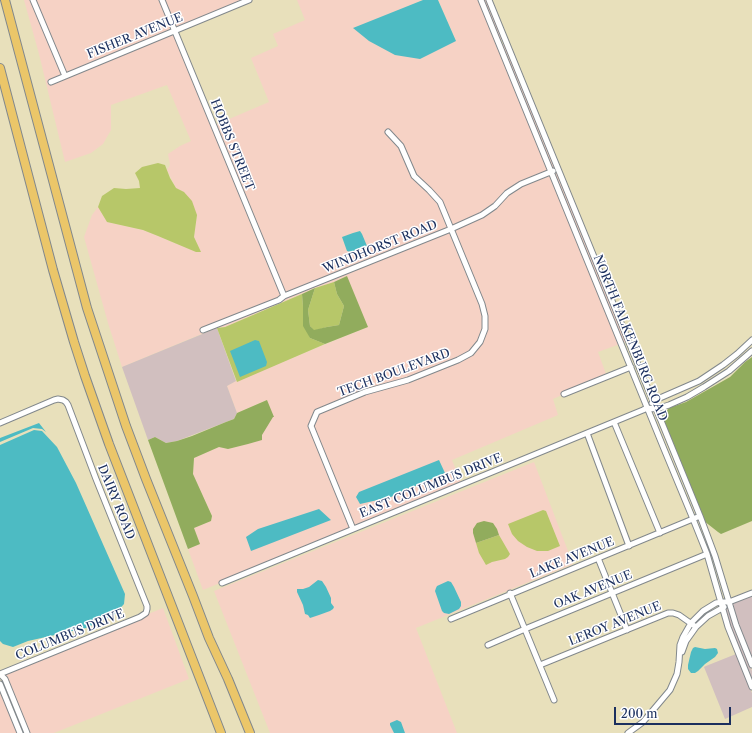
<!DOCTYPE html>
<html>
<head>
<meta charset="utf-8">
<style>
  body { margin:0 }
  #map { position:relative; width:752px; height:733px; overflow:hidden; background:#e8e0bb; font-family:"Libre Caslon Text",serif }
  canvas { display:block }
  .scale { position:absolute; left:614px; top:707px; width:117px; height:18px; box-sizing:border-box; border:2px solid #1b2f5e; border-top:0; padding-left:5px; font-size:12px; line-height:14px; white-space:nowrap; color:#1b2f5e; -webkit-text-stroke:3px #fff; paint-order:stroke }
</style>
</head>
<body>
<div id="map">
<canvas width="752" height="733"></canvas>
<div class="scale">200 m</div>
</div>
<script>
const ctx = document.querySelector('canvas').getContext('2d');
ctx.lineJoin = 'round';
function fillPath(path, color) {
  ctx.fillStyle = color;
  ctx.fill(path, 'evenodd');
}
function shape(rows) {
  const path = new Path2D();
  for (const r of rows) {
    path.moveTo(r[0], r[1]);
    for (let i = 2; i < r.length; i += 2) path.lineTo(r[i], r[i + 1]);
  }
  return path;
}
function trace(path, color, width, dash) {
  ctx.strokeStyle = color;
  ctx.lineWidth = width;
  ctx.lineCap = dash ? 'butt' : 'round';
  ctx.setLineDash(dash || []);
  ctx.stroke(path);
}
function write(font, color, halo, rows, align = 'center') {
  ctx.font = font + ' "Libre Caslon Text",serif';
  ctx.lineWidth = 3;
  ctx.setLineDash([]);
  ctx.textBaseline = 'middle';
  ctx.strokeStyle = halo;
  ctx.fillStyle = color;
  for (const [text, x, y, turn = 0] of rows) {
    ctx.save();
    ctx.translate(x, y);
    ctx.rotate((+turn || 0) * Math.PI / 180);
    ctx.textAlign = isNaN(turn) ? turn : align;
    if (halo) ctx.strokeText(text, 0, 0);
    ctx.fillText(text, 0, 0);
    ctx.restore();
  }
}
const built = shape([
  [24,0,31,0,62,75,48,80,50,84,173,34,281,295,278,298,200,328,202,333,280,302,285,298,450,232,481,304,483,316,483,328,478,341,470,351,457,358,408,378,316,410,309,425,350,528,220,581,220,583,203,590,188,549,200,544,194,528,211,521,212,516,193,474,194,458,219,447,228,449,261,440,267,400,237,413,227,386,236,381,368,327,346,276,334,282,315,288,225,327,216,328,122,367,108,323,84,237,92,215,98,207,107,222,143,230,158,236,174,243,201,252,194,237,197,215,184,192,176,188,167,170,170,165,168,154,180,146,191,141,167,85,111,105,111,130,103,144,91,153,65,162,39,54],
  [36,0,160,0,171,29,66,73],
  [164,0,243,0,175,28],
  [297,0,423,0,353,29,456,41,438,0,479,0,549,170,520,182,493,204,481,213,452,226,442,201,416,174,402,145,388,129,385,132,399,147,412,177,428,191,438,203,449,227,285,294,215,125,269,102,251,58,278,46,273,34,305,20],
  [360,231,362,233,347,251,342,237,353,233],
  [483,0,487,0,503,39,500,41],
  [505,44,555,168,552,169,501,45],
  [557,172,627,341,623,343,554,173],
  [550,175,620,344,598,352,606,374,561,393,562,395,553,399,558,415,452,460,461,482,354,526,313,426,319,414,366,394,409,382,459,362,482,343,487,316,454,230,483,217,509,194,522,186],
  [439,460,444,473,391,497],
  [534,462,573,564,416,628,457,733,270,733,214,591],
  [163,608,189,679,54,733,29,733,4,675,141,619,148,615,148,614],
  [0,689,18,733,0,733]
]);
const industrial = shape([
  [217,328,236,381,227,386,237,413,234,419,226,422,177,441,166,443,155,437,148,440,122,367],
  [752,596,752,660,738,624,732,604],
  [728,606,734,626,752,671,752,682,730,627,726,609],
  [736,654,752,693,752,707,725,719,704,667,706,666]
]);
const green = shape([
  [158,163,165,165,170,178,176,188,184,192,192,201,197,215,194,237,201,252,196,252,158,236,143,230,107,222,98,207,102,196,114,188,126,189,140,188,139,181,135,173,142,167],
  [334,282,337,294,344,306,339,325,327,327,314,331,310,326,308,310,315,288],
  [302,294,303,307,310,338,325,344,237,382,217,328,225,327],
  [543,510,546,511,560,546,548,551,537,551,527,547,518,541,512,534,508,524],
  [499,535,510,554,508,557,505,559,492,562,486,565,479,553,476,543]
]);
const forest = shape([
  [347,276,368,327,325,344,310,338,303,326,303,307,302,294,315,288,308,310,310,326,314,330,327,327,339,325,344,306,337,294,334,282],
  [752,357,752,521,721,534,718,532,704,521,662,418,664,414,669,408,686,402,730,377,745,362],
  [267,400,274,417,273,417,262,435,262,440,248,444,228,449,219,447,194,458,193,474,212,516,211,521,194,528,200,544,188,549,148,440,155,437,166,443,177,441,192,436,226,422,234,419,237,413],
  [484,521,493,523,497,529,499,535,476,543,473,533,473,529,477,523]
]);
const water = shape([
  [423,0,438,0,456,41,420,59,395,55,369,41,353,28],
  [360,231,362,234,367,246,366,247,350,252,347,251,342,237,353,233],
  [255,340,259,341,267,362,266,366,240,377,230,351],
  [39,423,46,432,42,429,33,428,0,442,0,438],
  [34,430,42,431,57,447,76,483,125,594,124,604,114,615,86,628,28,641,13,647,3,644,0,641,0,445],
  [439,460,445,473,391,497,360,504,356,497,359,492],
  [319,509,331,520,251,551,246,537,258,529],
  [318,580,322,581,326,587,331,598,331,603,334,607,333,609,330,611,319,615,310,618,308,615,305,614,303,605,297,592,297,589,303,589,309,587],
  [448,581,451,582,454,587,461,602,461,606,459,609,449,614,444,613,442,611,435,591,436,588,437,586],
  [695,647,705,649,715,648,717,649,718,653,715,657,705,664,698,671,695,673,691,673,688,669,688,665,691,652,693,648],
  [397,720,401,722,405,733,394,733,390,725,390,723]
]);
const minor = shape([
  [33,0,65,76],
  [162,0,284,296],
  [481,0,664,449,693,519,707,554,728,627,752,687],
  [489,0,700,516,715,556,736,625,752,665],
  [51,82,249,0],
  [203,330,279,300,284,296,451,229,482,215,495,206,507,193,521,184,553,171],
  [564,394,631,367],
  [652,403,653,401,699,381,723,365,737,354,752,340],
  [614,422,660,533],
  [0,423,54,400,58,399,63,400,66,402,68,405,96,479,147,606,147,609,146,613,140,617,0,674],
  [587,433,629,546],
  [353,529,311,426,317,412,365,392,408,380,458,360,471,353,480,342,485,329,485,316,482,304,440,202,429,190,414,176,401,146,388,132],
  [598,558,627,630],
  [222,583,643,410,647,408,656,409,669,405,687,397,704,387,729,371,752,351],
  [510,593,554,700],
  [451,619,700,516],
  [488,645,525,629,707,554],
  [682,652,686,641,696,627,708,616,724,607],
  [540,665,668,613,673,613,679,615,696,627],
  [0,674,5,679,27,733],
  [0,684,20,733],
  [628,733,643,722,670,690,677,674,679,662,680,645,683,637,691,623,703,611,716,603,721,602,729,602,752,593]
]);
const highway = shape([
  [5,0,87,308,126,426,146,479,193,596,209,638,228,679,250,733],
  [0,68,53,270,74,342,85,376,109,444,221,733]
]);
const streetNames = [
  ["FISHER AVENUE",135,36,-22],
  ["HOBBS STREET",232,145,68],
  ["WINDHORST ROAD",380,247,-22],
  ["NORTH FALKENBURG ROAD",630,338,68],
  ["TECH BOULEVARD",394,373,-20],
  ["EAST COLUMBUS DRIVE",431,486,-22],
  ["DAIRY ROAD",116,502,68],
  ["LAKE AVENUE",572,558,-22],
  ["OAK AVENUE",593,590,-22],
  ["LEROY AVENUE",615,624,-22],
  ["COLUMBUS DRIVE",70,635,-22]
];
fillPath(built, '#f6d2c5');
fillPath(industrial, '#d1bfbf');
fillPath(green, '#b7c769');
fillPath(forest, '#91ac5d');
fillPath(water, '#4dbbc3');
trace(minor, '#82888c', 7);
trace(highway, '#82888c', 10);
trace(minor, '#fff', 5);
trace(highway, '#ebc669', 8);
write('12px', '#1b2f5e', '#fff', streetNames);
</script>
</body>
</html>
